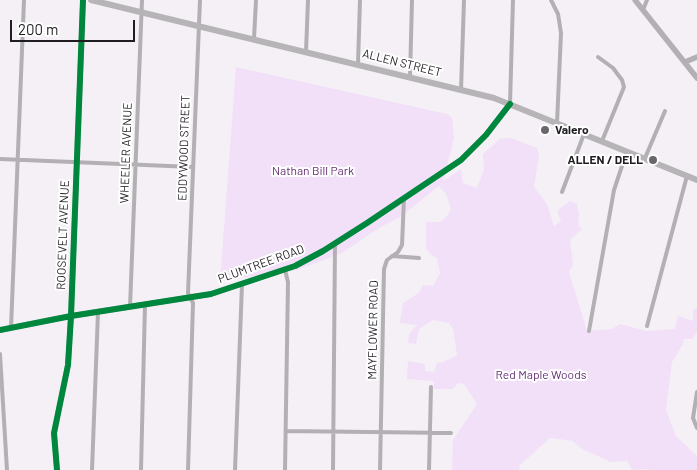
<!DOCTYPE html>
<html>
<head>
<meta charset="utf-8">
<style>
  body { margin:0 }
  #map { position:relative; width:697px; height:470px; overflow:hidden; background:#f4f0f6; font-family:Barlow,sans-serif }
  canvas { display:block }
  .scale { position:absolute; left:10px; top:20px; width:125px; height:22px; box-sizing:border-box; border:2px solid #201d21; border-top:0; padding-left:6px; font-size:15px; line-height:18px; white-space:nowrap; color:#201d21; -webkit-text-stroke:4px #fff; paint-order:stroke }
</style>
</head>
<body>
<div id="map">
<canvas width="697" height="470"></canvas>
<div class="scale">200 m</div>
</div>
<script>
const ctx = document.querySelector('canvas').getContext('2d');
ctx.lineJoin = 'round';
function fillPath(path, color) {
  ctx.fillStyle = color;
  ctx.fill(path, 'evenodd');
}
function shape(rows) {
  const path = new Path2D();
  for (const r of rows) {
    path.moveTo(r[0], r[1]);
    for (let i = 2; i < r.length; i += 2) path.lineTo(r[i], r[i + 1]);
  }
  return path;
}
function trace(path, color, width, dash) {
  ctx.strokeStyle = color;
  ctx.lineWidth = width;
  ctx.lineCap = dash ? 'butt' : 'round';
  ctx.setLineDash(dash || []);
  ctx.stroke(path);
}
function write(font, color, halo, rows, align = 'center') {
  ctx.font = font + ' Barlow,sans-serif';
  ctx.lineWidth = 4;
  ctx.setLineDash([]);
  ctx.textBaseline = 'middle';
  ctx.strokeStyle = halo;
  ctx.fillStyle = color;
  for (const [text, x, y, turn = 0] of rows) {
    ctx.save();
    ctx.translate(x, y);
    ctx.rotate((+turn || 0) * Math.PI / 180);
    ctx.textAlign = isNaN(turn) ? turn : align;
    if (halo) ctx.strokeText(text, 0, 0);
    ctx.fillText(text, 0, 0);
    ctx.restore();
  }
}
const green = shape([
  [236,67,447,114,452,118,454,138,443,181,461,169,463,183,477,188,484,170,483,154,500,139,511,138,537,148,539,156,534,187,547,204,554,226,561,221,557,211,570,201,577,204,579,215,578,225,582,229,570,240,573,265,569,272,587,331,612,329,620,324,646,331,675,329,678,316,693,321,693,309,697,309,697,332,692,339,684,339,683,344,672,362,666,410,676,436,697,456,697,470,649,470,649,469,632,470,627,461,611,462,582,449,573,441,550,438,519,466,520,470,452,470,453,440,477,404,464,384,458,383,453,389,434,389,434,381,407,379,408,361,425,364,425,371,434,372,437,363,444,362,457,355,453,329,449,323,433,320,419,329,416,344,408,343,409,334,417,325,400,323,403,303,420,292,423,285,433,286,440,273,437,258,430,254,426,248,426,222,440,222,447,216,451,209,446,194,439,186,400,217,379,228,342,253,297,270,220,281]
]);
const street = shape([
  [551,0,558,14,561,33,557,123],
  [643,10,647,0],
  [254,39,256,0],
  [306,52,308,0],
  [598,57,613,68,622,80,624,87,602,141],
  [358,64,360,0],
  [410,77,412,0],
  [461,90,464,0],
  [510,104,513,0],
  [645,158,665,111],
  [0,159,193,167],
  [562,192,584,134],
  [392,256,419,258],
  [285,270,288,282,285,470],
  [130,307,142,0],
  [647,326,687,176],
  [11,328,24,0],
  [589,331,614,190,627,151],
  [0,354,7,470],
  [697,392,693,418,697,428],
  [286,431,451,433],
  [92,470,98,312],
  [141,470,145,304],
  [188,470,193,303,188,293,200,0],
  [235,470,242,284],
  [333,470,335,244],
  [380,470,384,269,387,260,398,252,402,245,404,198],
  [429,470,431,387]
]);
const secondary = shape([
  [635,0,697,78],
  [685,62,697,57],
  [0,330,71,316,211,294,295,266,323,251,367,223,461,160,486,135,510,104],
  [57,470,54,433,68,365,71,316,83,0]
]);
const primary = shape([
  [91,0,494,98,697,180]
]);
const cycleway = shape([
  [0,330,71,316,211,294,295,266,323,251,367,223,461,160,486,135,510,104],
  [57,470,54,433,68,365,71,316,83,0]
]);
const markers = [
  [545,130,5,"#6a676c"],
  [653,160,5,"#6a676c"]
];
const streetNames = [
  ["ALLEN STREET",402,63,14],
  ["EDDYWOOD STREET",184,148,-88],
  ["WHEELER AVENUE",126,153,-88],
  ["ROOSEVELT AVENUE",63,235,-88],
  ["PLUMTREE ROAD",261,264,-20],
  ["MAYFLOWER ROAD",373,330,-89]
];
const poiNames = [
  ["Valero",555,130],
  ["ALLEN / DELL",643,160,"right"]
];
const parkNames = [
  ["Nathan Bill Park",313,171],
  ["Red Maple Woods",541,375]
];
fillPath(green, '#f2e0f9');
trace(street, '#b3b0b4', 4);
trace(secondary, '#b3b0b3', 5.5);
trace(primary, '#b6b4b6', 6);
trace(cycleway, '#00873e', 6);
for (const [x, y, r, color] of markers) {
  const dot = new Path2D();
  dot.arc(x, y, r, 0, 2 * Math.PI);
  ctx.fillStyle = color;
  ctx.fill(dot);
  trace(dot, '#fff', 2);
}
write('12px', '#201d21', '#fff', streetNames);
write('bold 12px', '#201d21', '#fff', poiNames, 'left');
write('12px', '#633073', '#fff', parkNames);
</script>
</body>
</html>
